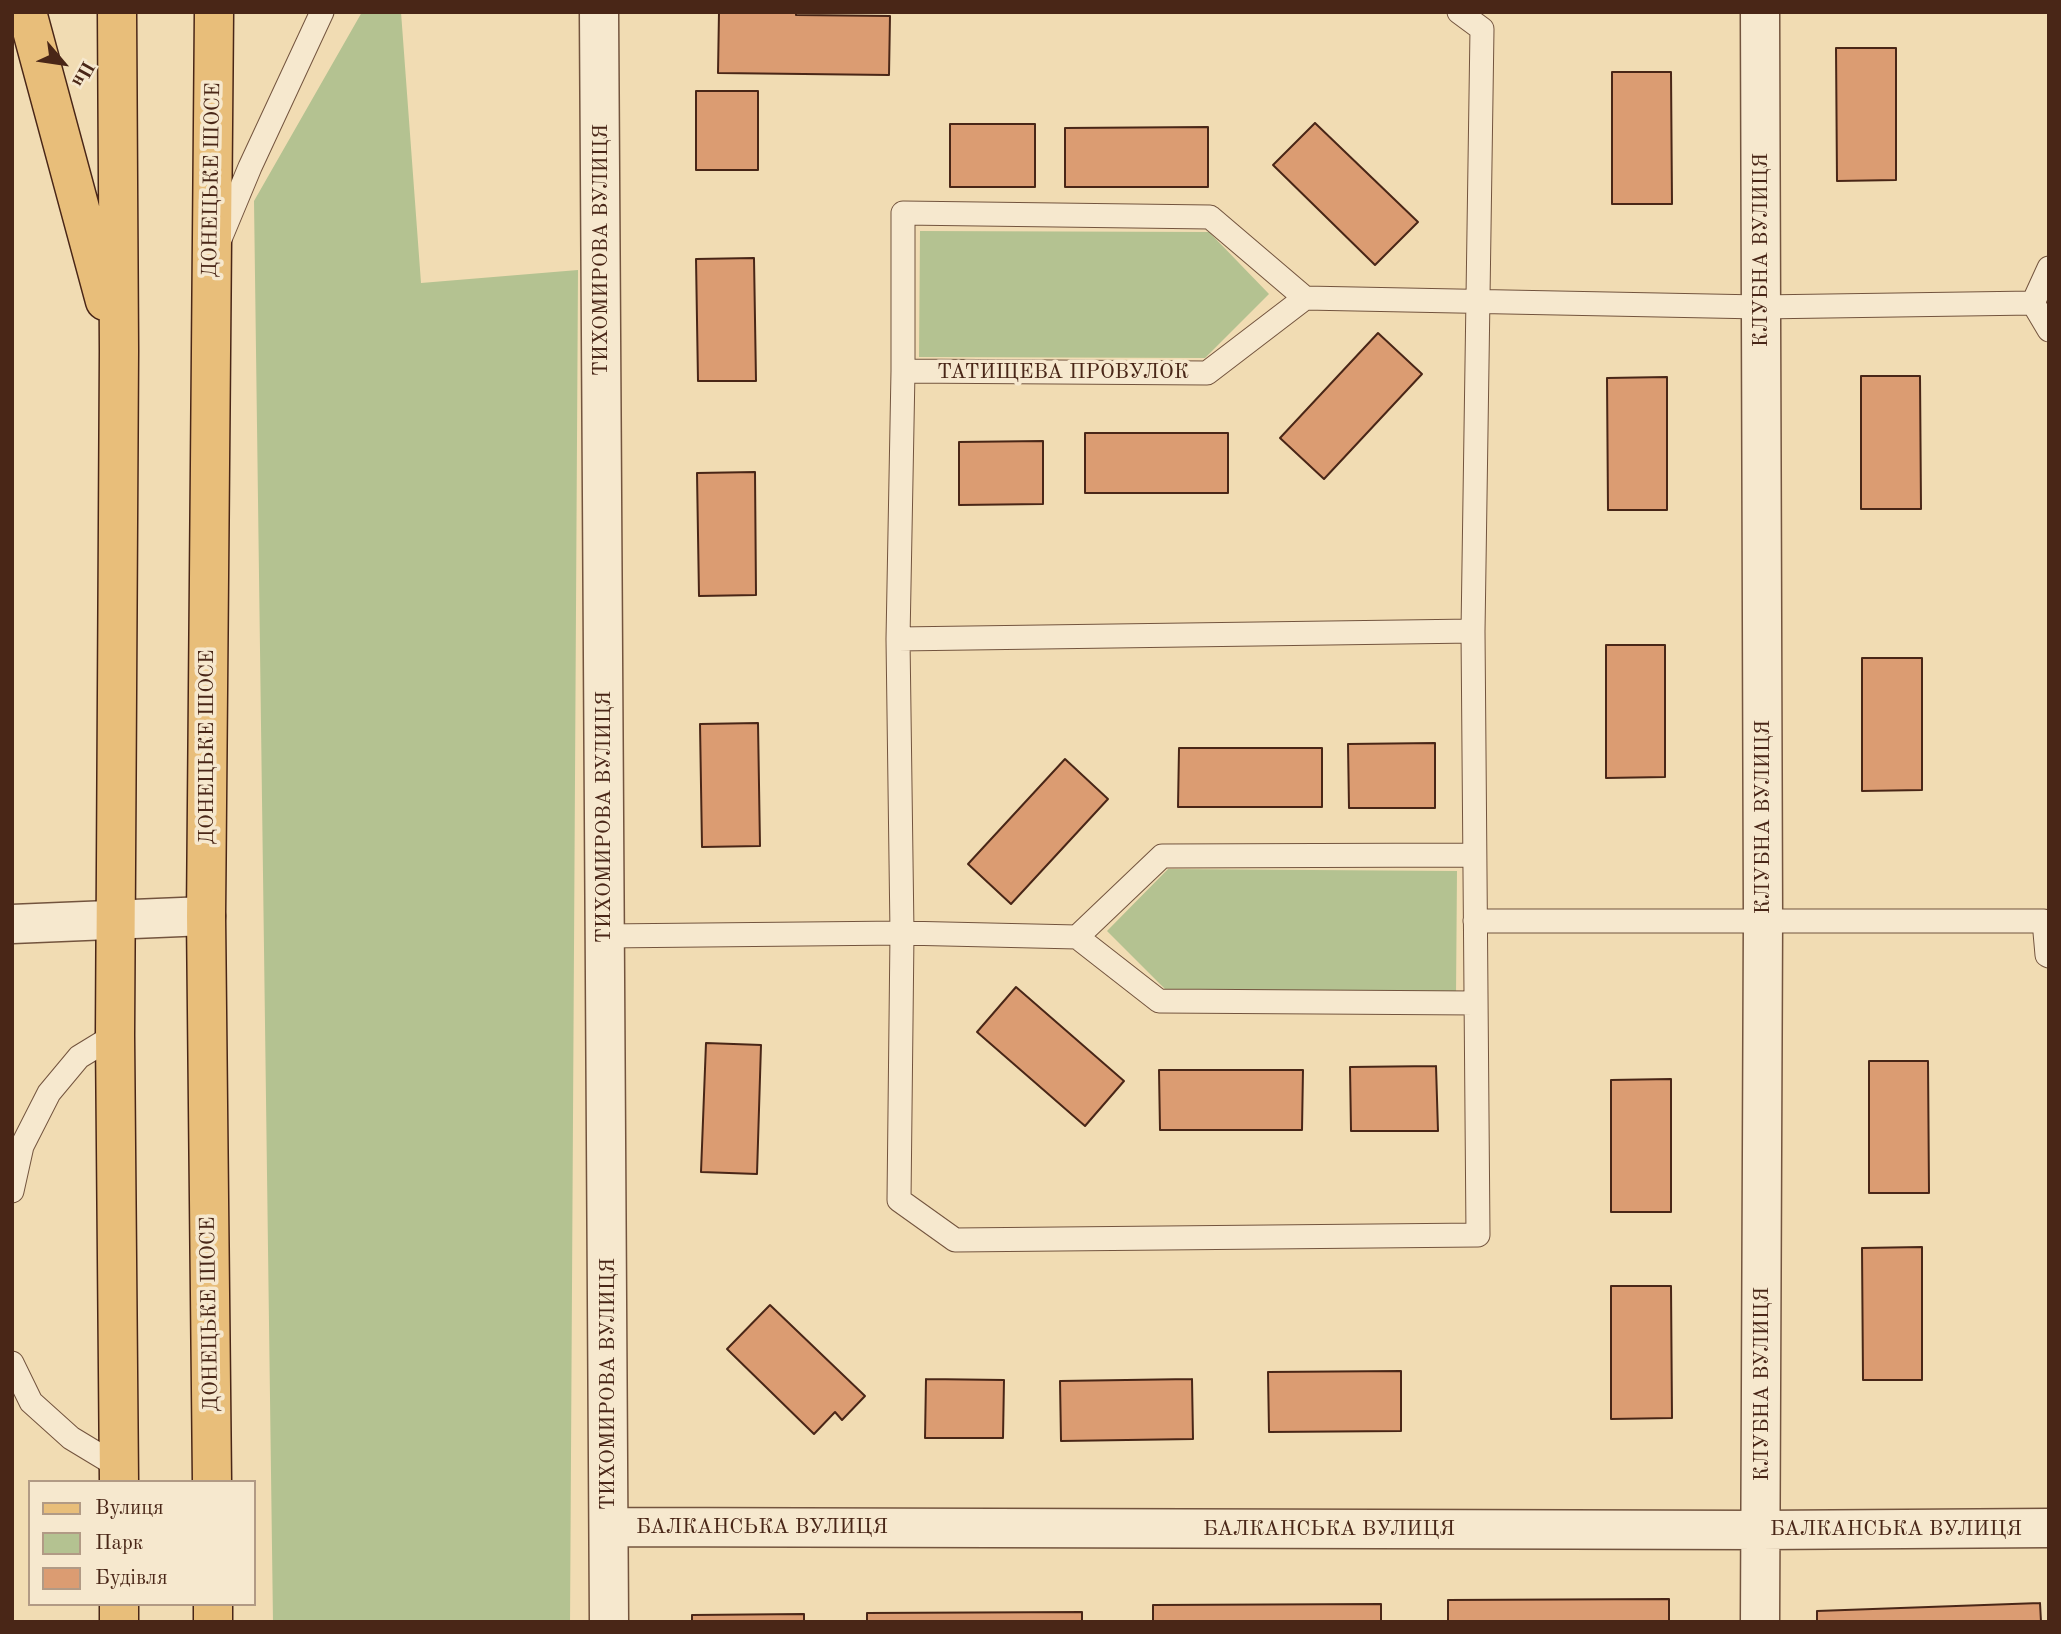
<!DOCTYPE html>
<html>
<head>
<meta charset="utf-8">
<style>
  body { margin:0 }
  #map { position:relative; width:2061px; height:1634px; overflow:hidden; background:#f1dcb3; font-family:"Old Standard TT",serif }
  canvas { display:block }
  .frame { position:absolute; inset:0; border:14px solid #492617; pointer-events:none }
  .legend { position:absolute; left:28px; top:1480px; width:228px; height:126px; box-sizing:border-box; background:#f6e8ce; border:2px solid #b19a85; margin:0; padding:9px 12px; list-style:none; font-size:21px; color:#492617 }
  .legend li { display:flex; align-items:center; gap:14px; height:35px }
  .legend b { width:35px; border:2px solid #b19a85 }
  .north { position:absolute; left:28px; top:28px; width:70px; height:70px; -webkit-text-stroke:5px #f6e8ce; paint-order:stroke; rotate:119deg; font-size:19px; font-weight:700; line-height:28px; text-align:center; color:#492617 }
  .north::after { content:''; display:block; margin:auto; width:24px; height:32px; background:#492617; clip-path:polygon(50% 0,100% 100%,50% 72%,0 100%) }
</style>
</head>
<body>
<div id="map">
<canvas width="2061" height="1634"></canvas>
<div class="frame"></div>
<ul class="legend">
<li><b style="height:9px;background:#e8be7a"></b>Вулиця</li>
<li><b style="height:19px;background:#b4c291"></b>Парк</li>
<li><b style="height:19px;background:#db9c72"></b>Будівля</li>
</ul>
<div class="north">Пн</div>
</div>
<script>
const ctx = document.querySelector('canvas').getContext('2d');
ctx.lineJoin = 'round';
function fillPath(path, color) {
  ctx.fillStyle = color;
  ctx.fill(path, 'evenodd');
}
function shape(rows) {
  const path = new Path2D();
  for (const r of rows) {
    path.moveTo(r[0], r[1]);
    for (let i = 2; i < r.length; i += 2) path.lineTo(r[i], r[i + 1]);
  }
  return path;
}
function trace(path, color, width, dash) {
  ctx.strokeStyle = color;
  ctx.lineWidth = width;
  ctx.lineCap = dash ? 'butt' : 'round';
  ctx.setLineDash(dash || []);
  ctx.stroke(path);
}
function write(font, color, halo, rows, align = 'center') {
  ctx.font = font + ' "Old Standard TT",serif';
  ctx.lineWidth = 7;
  ctx.setLineDash([]);
  ctx.textBaseline = 'middle';
  ctx.strokeStyle = halo;
  ctx.fillStyle = color;
  for (const [text, x, y, turn = 0] of rows) {
    ctx.save();
    ctx.translate(x, y);
    ctx.rotate((+turn || 0) * Math.PI / 180);
    ctx.textAlign = isNaN(turn) ? turn : align;
    if (halo) ctx.strokeText(text, 0, 0);
    ctx.fillText(text, 0, 0);
    ctx.restore();
  }
}
const green = shape([
  [362,12,401,12,421,283,578,270,570,1622,273,1622,254,201],
  [920,231,1209,232,1269,294,1205,358,919,357],
  [1168,869,1457,871,1456,996,1171,995,1107,931]
]);
const building = shape([
  [719,12,796,12,796,15,890,16,889,75,718,73,719,12],
  [1836,48,1896,48,1896,180,1837,181,1836,48],
  [1612,72,1671,72,1672,204,1612,204,1612,72],
  [696,91,758,91,758,170,696,170,696,91],
  [1315,123,1418,222,1375,265,1273,165,1315,123],
  [950,124,1035,124,1035,187,950,187,950,124],
  [1208,127,1208,187,1065,187,1065,128,1208,127],
  [754,258,756,381,698,381,696,259,754,258],
  [1378,333,1422,374,1324,479,1280,438,1378,333],
  [1861,376,1920,376,1921,509,1861,509,1861,376],
  [1667,377,1667,510,1608,510,1607,378,1667,377],
  [1085,433,1228,433,1228,493,1085,493,1085,433],
  [1043,441,1043,504,959,505,959,442,1043,441],
  [755,472,756,595,699,596,697,473,755,472],
  [1606,645,1665,645,1665,777,1606,778,1606,645],
  [1862,658,1922,658,1922,790,1862,791,1862,658],
  [758,723,760,846,702,847,700,724,758,723],
  [1435,743,1435,808,1349,808,1348,744,1435,743],
  [1179,748,1322,748,1322,807,1178,807,1179,748],
  [1065,759,1108,799,1011,904,968,864,1065,759],
  [1016,987,1124,1081,1085,1126,977,1032,1016,987],
  [706,1043,761,1045,757,1174,701,1172,706,1043],
  [1869,1061,1928,1061,1929,1193,1869,1193,1869,1061],
  [1436,1066,1438,1131,1351,1131,1350,1067,1436,1066],
  [1159,1070,1303,1070,1302,1130,1160,1130,1159,1070],
  [1671,1079,1671,1212,1611,1212,1611,1080,1671,1079],
  [1922,1247,1922,1380,1863,1380,1862,1248,1922,1247],
  [1611,1286,1671,1286,1672,1418,1611,1419,1611,1286],
  [770,1305,865,1396,842,1420,835,1412,814,1434,727,1349,770,1305],
  [1401,1371,1401,1431,1269,1432,1268,1372,1401,1371],
  [926,1379,1004,1380,1003,1438,925,1438,926,1379],
  [1192,1379,1193,1439,1061,1441,1060,1381,1192,1379],
  [1669,1599,1669,1622,1448,1622,1448,1600,1669,1599],
  [2040,1603,2041,1622,1817,1622,1817,1611,2040,1603],
  [1381,1604,1381,1622,1153,1622,1153,1605,1381,1604],
  [1082,1612,1082,1622,867,1622,867,1613,1082,1612],
  [804,1614,804,1622,692,1622,692,1615,804,1614]
]);
const lane = shape([
  [1459,12,1482,29,1473,631,1478,1235,955,1240,899,1200,902,933,898,639,1473,631],
  [220,239,250,167,322,12],
  [2033,303,2049,268],
  [903,371,903,213,1210,217,1305,298],
  [898,639,903,371,1207,373,1305,298,1760,307,2033,303,2049,330],
  [1475,921,2044,921,2047,955,2049,956],
  [605,936,902,933,1077,937,1159,1001,1476,1003],
  [1077,937,1162,856,1474,855],
  [12,1191,22,1146,49,1093,79,1057,115,1035],
  [12,1363,31,1402,71,1438,119,1467]
]);
const street = shape([
  [599,12,609,1622],
  [1760,12,1763,919,1760,1622],
  [12,924,206,916],
  [609,1527,1761,1530,2049,1528]
]);
const primary = shape([
  [27,12,105,301],
  [117,12,119,351,115,1035,119,1482],
  [212,1482,206,916,214,12],
  [119,1604,119,1622],
  [213,1604,213,1622]
]);
const streetNames = [
  ["ДОНЕЦЬКЕ ШОСЕ",212,180,-89],
  ["ТИХОМИРОВА ВУЛИЦЯ",601,250,-90],
  ["КЛУБНА ВУЛИЦЯ",1761,250,-90],
  ["ТАТИЩЕВА ПРОВУЛОК",1063,372],
  ["ДОНЕЦЬКЕ ШОСЕ",207,747,-90],
  ["ТИХОМИРОВА ВУЛИЦЯ",604,817,-90],
  ["КЛУБНА ВУЛИЦЯ",1763,817,-90],
  ["ДОНЕЦЬКЕ ШОСЕ",210,1314,-91],
  ["ТИХОМИРОВА ВУЛИЦЯ",608,1384,-90],
  ["КЛУБНА ВУЛИЦЯ",1762,1384,-90],
  ["БАЛКАНСЬКА ВУЛИЦЯ",762,1527],
  ["БАЛКАНСЬКА ВУЛИЦЯ",1329,1529],
  ["БАЛКАНСЬКА ВУЛИЦЯ",1896,1529]
];
fillPath(green, '#b4c291');
fillPath(building, '#db9c72');
trace(building, '#492617', 2);
trace(lane, '#73543e', 25);
trace(street, '#73543e', 41);
trace(primary, '#492617', 41);
trace(lane, '#f6e8ce', 23);
trace(street, '#f6e8ce', 38);
trace(primary, '#e8be7a', 38);
write('21px', '#492617', '#f6e8ce', streetNames);
</script>
</body>
</html>
